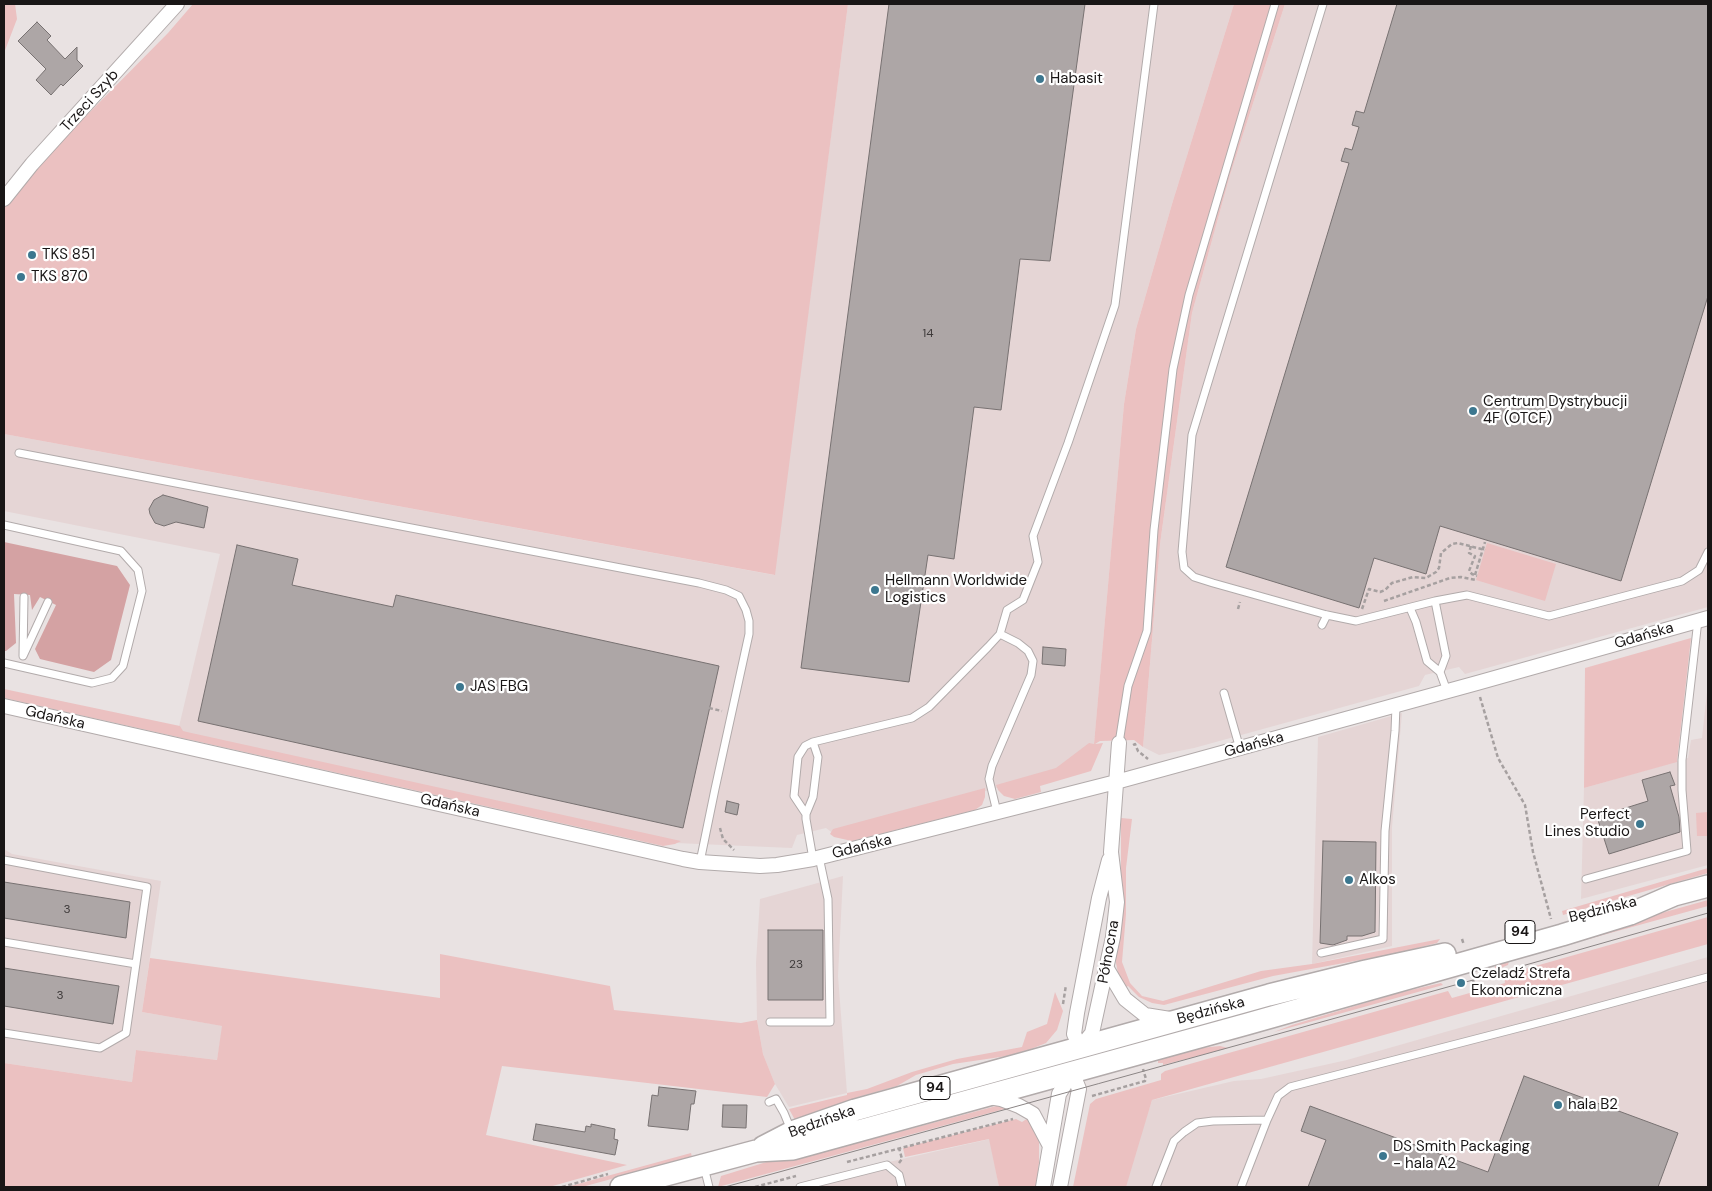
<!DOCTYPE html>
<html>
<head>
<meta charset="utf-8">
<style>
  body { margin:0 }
  #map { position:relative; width:1712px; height:1191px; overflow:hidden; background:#e9e2e2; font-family:"DM Sans",sans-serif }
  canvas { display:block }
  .frame { position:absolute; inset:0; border:5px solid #191616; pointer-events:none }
</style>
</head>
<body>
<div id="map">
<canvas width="1712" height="1191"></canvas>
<div class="frame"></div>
</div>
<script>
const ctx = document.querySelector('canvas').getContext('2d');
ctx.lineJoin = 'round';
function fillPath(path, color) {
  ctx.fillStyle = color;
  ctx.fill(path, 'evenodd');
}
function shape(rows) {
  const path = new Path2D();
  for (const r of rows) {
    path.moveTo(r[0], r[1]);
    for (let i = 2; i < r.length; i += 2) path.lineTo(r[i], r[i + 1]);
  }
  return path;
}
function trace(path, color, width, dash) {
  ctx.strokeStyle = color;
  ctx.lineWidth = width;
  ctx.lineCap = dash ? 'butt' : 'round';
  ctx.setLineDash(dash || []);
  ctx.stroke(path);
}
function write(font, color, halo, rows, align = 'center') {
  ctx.font = font + ' "DM Sans",sans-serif';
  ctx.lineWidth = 4.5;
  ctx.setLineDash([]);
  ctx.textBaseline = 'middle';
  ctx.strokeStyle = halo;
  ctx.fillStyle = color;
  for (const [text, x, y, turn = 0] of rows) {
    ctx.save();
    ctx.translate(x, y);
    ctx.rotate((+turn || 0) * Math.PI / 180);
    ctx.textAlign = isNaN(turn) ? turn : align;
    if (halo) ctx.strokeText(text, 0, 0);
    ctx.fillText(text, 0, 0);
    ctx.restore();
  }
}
const built = shape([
  [848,4,1234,4,1172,204,1136,329,1124,404,1094,745,1060,770,834,834,826,828,797,835,792,848,676,843,177,735,220,554,4,511,4,434,774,575],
  [1285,4,1708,4,1708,607,1465,674,1459,667,1425,675,1419,686,1194,748,1159,755,1143,747,1160,544,1192,313,1230,175],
  [1708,683,1708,865,1581,899,1584,788,1688,758,1691,740,1702,738],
  [1402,713,1392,827,1392,946,1312,964,1318,737],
  [4,849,12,854,161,881,142,1012,223,1026,217,1060,136,1050,132,1082,4,1063],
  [843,876,838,976,847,1093,789,1107,775,1084,763,1054,757,1020,756,963,760,899],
  [1708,957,1708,1187,1123,1187,1152,1100,1234,1081,1261,1079,1347,1060],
  [990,1139,999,1187,806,1187,806,1181]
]);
const green = shape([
  [4,4,15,4,17,19,4,53],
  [193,4,848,4,775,575,4,434,4,203,81,121,168,33],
  [1234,4,1285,4,1230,175,1192,313,1160,544,1143,747,1134,740,1100,741,1095,744,1103,743,1091,771,1040,786,1041,792,1015,799,1004,796,998,790,996,785,1056,768,1089,743,1094,744,1124,404,1136,329,1172,204],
  [1487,543,1556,564,1545,601,1476,580],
  [1691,638,1677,762,1584,788,1585,668],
  [4,689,180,726,183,731,187,732,681,841,675,844,663,846,4,698],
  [985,788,985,797,982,805,975,810,852,841,834,837,830,834,833,829],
  [1708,812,1708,836,1697,836,1696,813],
  [1121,818,1132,819,1126,868,1126,914,1122,962,1130,983,1142,996,1163,1001,1261,971,1312,964,1440,939,1437,943,1393,954,1273,976,1164,1005,1152,1003,1139,997,1128,986,1125,988,1118,973,1115,958,1121,885],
  [1708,868,1708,873,1563,915,1562,911],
  [1708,900,1708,906,1509,961,1508,965,1496,970,1493,960],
  [1708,917,1708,944,1152,1100,1126,1187,1073,1187,1090,1104,1096,1099,1161,1080,1161,1074,1165,1071,1448,991,1452,998,1505,983,1504,975],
  [440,954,610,986,614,1010,741,1023,757,1020,763,1054,775,1084,767,1097,502,1066,486,1135,627,1165,549,1187,4,1187,4,1063,132,1082,136,1050,217,1060,222,1026,142,1012,150,958,440,998],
  [1441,983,1443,985,1274,1032,1292,1025,1398,993],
  [1055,992,1063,1011,1057,1030,1046,1043,1031,1049,1007,1056,953,1064,916,1075,897,1086,858,1097,795,1120,789,1109,847,1095,847,1093,867,1089,912,1072,957,1059,1022,1047,1027,1032,1047,1024],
  [1220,1046,1228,1048,1163,1065,1163,1063,1158,1063,1158,1059,1191,1049],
  [1000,1105,1008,1108,718,1187,721,1176,773,1160,876,1138],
  [1028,1118,1035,1128,1039,1142,1039,1163,1036,1187,999,1187,989,1139,905,1157,903,1148,1016,1119,1022,1122],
  [691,1153,692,1157,582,1187,567,1187]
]);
const water = shape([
  [4,542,117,566,130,585,111,660,94,672,40,659,35,649,56,605,40,597,32,610,30,595,14,594,16,643,6,651,4,651]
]);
const building = shape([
  [889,4,1085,4,1050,261,1020,259,1001,410,974,407,954,559,928,555,909,682,801,668,889,4],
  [1397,4,1708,4,1708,296,1621,581,1440,526,1426,574,1374,558,1359,608,1226,567,1349,163,1341,161,1345,148,1352,150,1359,127,1352,125,1356,111,1364,113,1397,4],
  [37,22,51,36,47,40,65,59,77,47,77,60,83,66,63,86,61,84,51,95,36,80,46,69,18,41,37,22],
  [163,495,208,507,204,528,176,522,164,526,155,523,150,514,149,509,154,500,163,495],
  [237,545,298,559,292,585,393,607,396,595,719,666,683,828,198,721,237,545],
  [1043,647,1066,649,1065,666,1042,664,1043,647],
  [1670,772,1675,785,1670,786,1679,817,1680,832,1609,854,1597,817,1648,801,1642,780,1670,772],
  [727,801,739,804,737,815,725,812,727,801],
  [1323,841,1376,842,1375,932,1362,936,1347,936,1347,940,1333,945,1320,943,1323,841],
  [4,882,130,902,126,938,4,918,4,882],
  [768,930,823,930,823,1000,768,1000,768,930],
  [4,968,119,986,113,1024,4,1006,4,968],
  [1524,1076,1678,1133,1658,1187,1308,1187,1326,1140,1301,1131,1310,1106,1488,1172,1524,1076],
  [659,1087,696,1091,694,1104,691,1104,688,1130,648,1126,652,1095,658,1096,659,1087],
  [723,1105,747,1105,746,1128,722,1127,723,1105],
  [536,1124,585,1132,586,1126,591,1127,591,1124,615,1129,614,1139,618,1140,615,1155,533,1140,536,1124]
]);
const path = shape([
  [1471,546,1469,553,1475,556,1469,571,1472,574,1477,576],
  [1475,575,1485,542],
  [1384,601,1450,578,1461,577,1476,580],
  [1238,609,1240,602],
  [1362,609,1369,589,1380,592,1385,590,1392,583,1413,577,1426,578,1436,572,1439,568,1441,553,1452,544,1458,543,1485,550],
  [1480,697,1498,758,1525,805,1533,852,1551,919],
  [709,708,722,711],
  [1133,745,1135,744,1138,751,1148,759],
  [720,828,723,839,734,850],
  [1462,939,1464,945],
  [1473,980,1475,988],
  [1063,1004,1066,985],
  [1092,1096,1145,1081,1146,1079,1143,1069],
  [847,1162,1013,1119],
  [899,1163,902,1159,899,1148],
  [562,1187,608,1174],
  [755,1187,796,1176]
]);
const lane = shape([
  [1323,4,1192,435,1182,552,1184,568,1194,577,1213,583,1327,615,1356,621,1435,601,1467,595,1549,616,1682,581,1699,570,1708,552],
  [19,453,699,583,726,590,739,596,746,610,749,621,749,634,715,789,700,862],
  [4,525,121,551,138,570,142,591,123,666,112,678,92,683,4,663],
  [24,597,23,656,48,602],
  [1435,601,1446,656,1440,672],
  [1410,608,1416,622,1427,661,1440,672,1447,691],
  [1322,625,1327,615],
  [1224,693,1240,749],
  [1119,743,1128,686,1147,631,1154,530,1173,369,1189,295,1275,4],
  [997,812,989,779,992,766,1031,675,1033,661,1028,651,1018,643,1000,634],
  [806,814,794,796,798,757,805,746,813,742,912,718,929,707,988,647,1000,634,1007,610,1023,600,1038,562,1033,536,1068,443,1115,305,1154,4],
  [813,859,806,819,806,814,813,797,818,757,813,742],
  [4,860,147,887,126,1033,100,1048,4,1033],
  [1586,879,1687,851,1682,790,1682,760,1698,620],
  [4,942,136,964],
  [1321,953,1383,939,1385,831,1395,731,1396,706],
  [770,1022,830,1022,828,899,819,857],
  [769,1102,776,1099,784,1113,791,1130],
  [704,1167,709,1187],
  [800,1187,887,1165,899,1175,902,1187],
  [1156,1187,1174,1141,1184,1132,1197,1123,1213,1121,1267,1120,1278,1096,1290,1087,1557,1018,1708,977],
  [1241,1187,1267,1120]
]);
const street = shape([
  [4,199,32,164,177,4],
  [4,706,683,859,700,862,760,866,777,865,813,859,1116,782,1477,683,1708,618],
  [1106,967,1125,999,1145,1015,1170,1019],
  [1080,1047,1074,1034,1077,1013,1099,898,1109,860],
  [1080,1048,1092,1033,1113,937,1117,902,1111,852,1119,743],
  [989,1097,1001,1099,1019,1106,1033,1114,1050,1146],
  [1043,1187,1059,1094,1073,1071],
  [1060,1187,1079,1089,1072,1072]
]);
const primary = shape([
  [763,1147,792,1132,855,1110,1269,995,1366,971,1445,954],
  [621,1187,756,1151,793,1149,1247,1024,1562,935,1630,914,1674,895,1708,886]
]);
const tram = shape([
  [725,1187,1473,980,1708,913]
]);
const markers = [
  [1040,79,5,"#3c778f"],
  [32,255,5,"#3c778f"],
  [21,277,5,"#3c778f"],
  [1473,411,5,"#3c778f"],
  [875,590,5,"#3c778f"],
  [460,687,5,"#3c778f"],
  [1640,824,5,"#3c778f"],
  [1349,880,5,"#3c778f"],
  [1461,983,5,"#3c778f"],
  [1558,1105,5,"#3c778f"],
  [1383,1156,5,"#3c778f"]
];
const numberNames = [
  ["14",928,334],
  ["3",67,910],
  ["23",796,965],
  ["3",60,996]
];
const shields = [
  [1520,932,30],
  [935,1088,30]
];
const shieldNames = [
  ["94",1520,932],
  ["94",935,1088]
];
const poiNames = [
  ["Habasit",1050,79],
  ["TKS 851",42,255],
  ["TKS 870",31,277],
  ["Centrum Dystrybucji",1483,402],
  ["4F (OTCF)",1483,419],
  ["Hellmann Worldwide",885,581],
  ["Logistics",885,598],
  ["JAS FBG",470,687],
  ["Perfect",1630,815,"right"],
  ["Lines Studio",1630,832,"right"],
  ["Alkos",1359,880],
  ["Czeladź Strefa",1471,974],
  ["Ekonomiczna",1471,991],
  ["hala B2",1568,1105],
  ["DS Smith Packaging",1393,1147],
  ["- hala A2",1393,1164]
];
const streetNames = [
  ["Trzeci Szyb",90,101,-48],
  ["Gdańska",1644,636,-16],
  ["Gdańska",55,718,13],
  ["Gdańska",1254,745,-15],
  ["Gdańska",450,806,13],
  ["Gdańska",862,847,-14],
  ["Będzińska",1603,910,-14],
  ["Północna",1109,952,-80],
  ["Będzińska",1211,1011,-15],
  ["Będzińska",822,1122,-20]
];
fillPath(built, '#e5d5d5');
fillPath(green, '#ebc1c1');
fillPath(water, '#d4a2a3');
fillPath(building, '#ada6a6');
trace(building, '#787272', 1);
trace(lane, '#b2abab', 9);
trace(street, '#b2abab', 16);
trace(primary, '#b2abab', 24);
trace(path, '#a6a0a0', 2.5, [4, 2.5]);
trace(lane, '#fff', 7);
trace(street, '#fff', 14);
trace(primary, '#fff', 21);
trace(tram, '#8b8585', 1);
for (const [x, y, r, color] of markers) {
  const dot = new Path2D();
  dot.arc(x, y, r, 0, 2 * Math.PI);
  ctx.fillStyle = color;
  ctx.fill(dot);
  trace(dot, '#fff', 2);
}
write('12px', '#3e3a3a', null, numberNames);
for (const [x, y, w] of shields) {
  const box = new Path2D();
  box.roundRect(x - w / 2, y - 11.5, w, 23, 4);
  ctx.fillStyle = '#fff';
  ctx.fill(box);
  trace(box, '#191616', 1);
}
write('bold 14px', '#191616', null, shieldNames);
write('15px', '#191616', '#fff', poiNames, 'left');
write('15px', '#191616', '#fff', streetNames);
</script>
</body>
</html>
